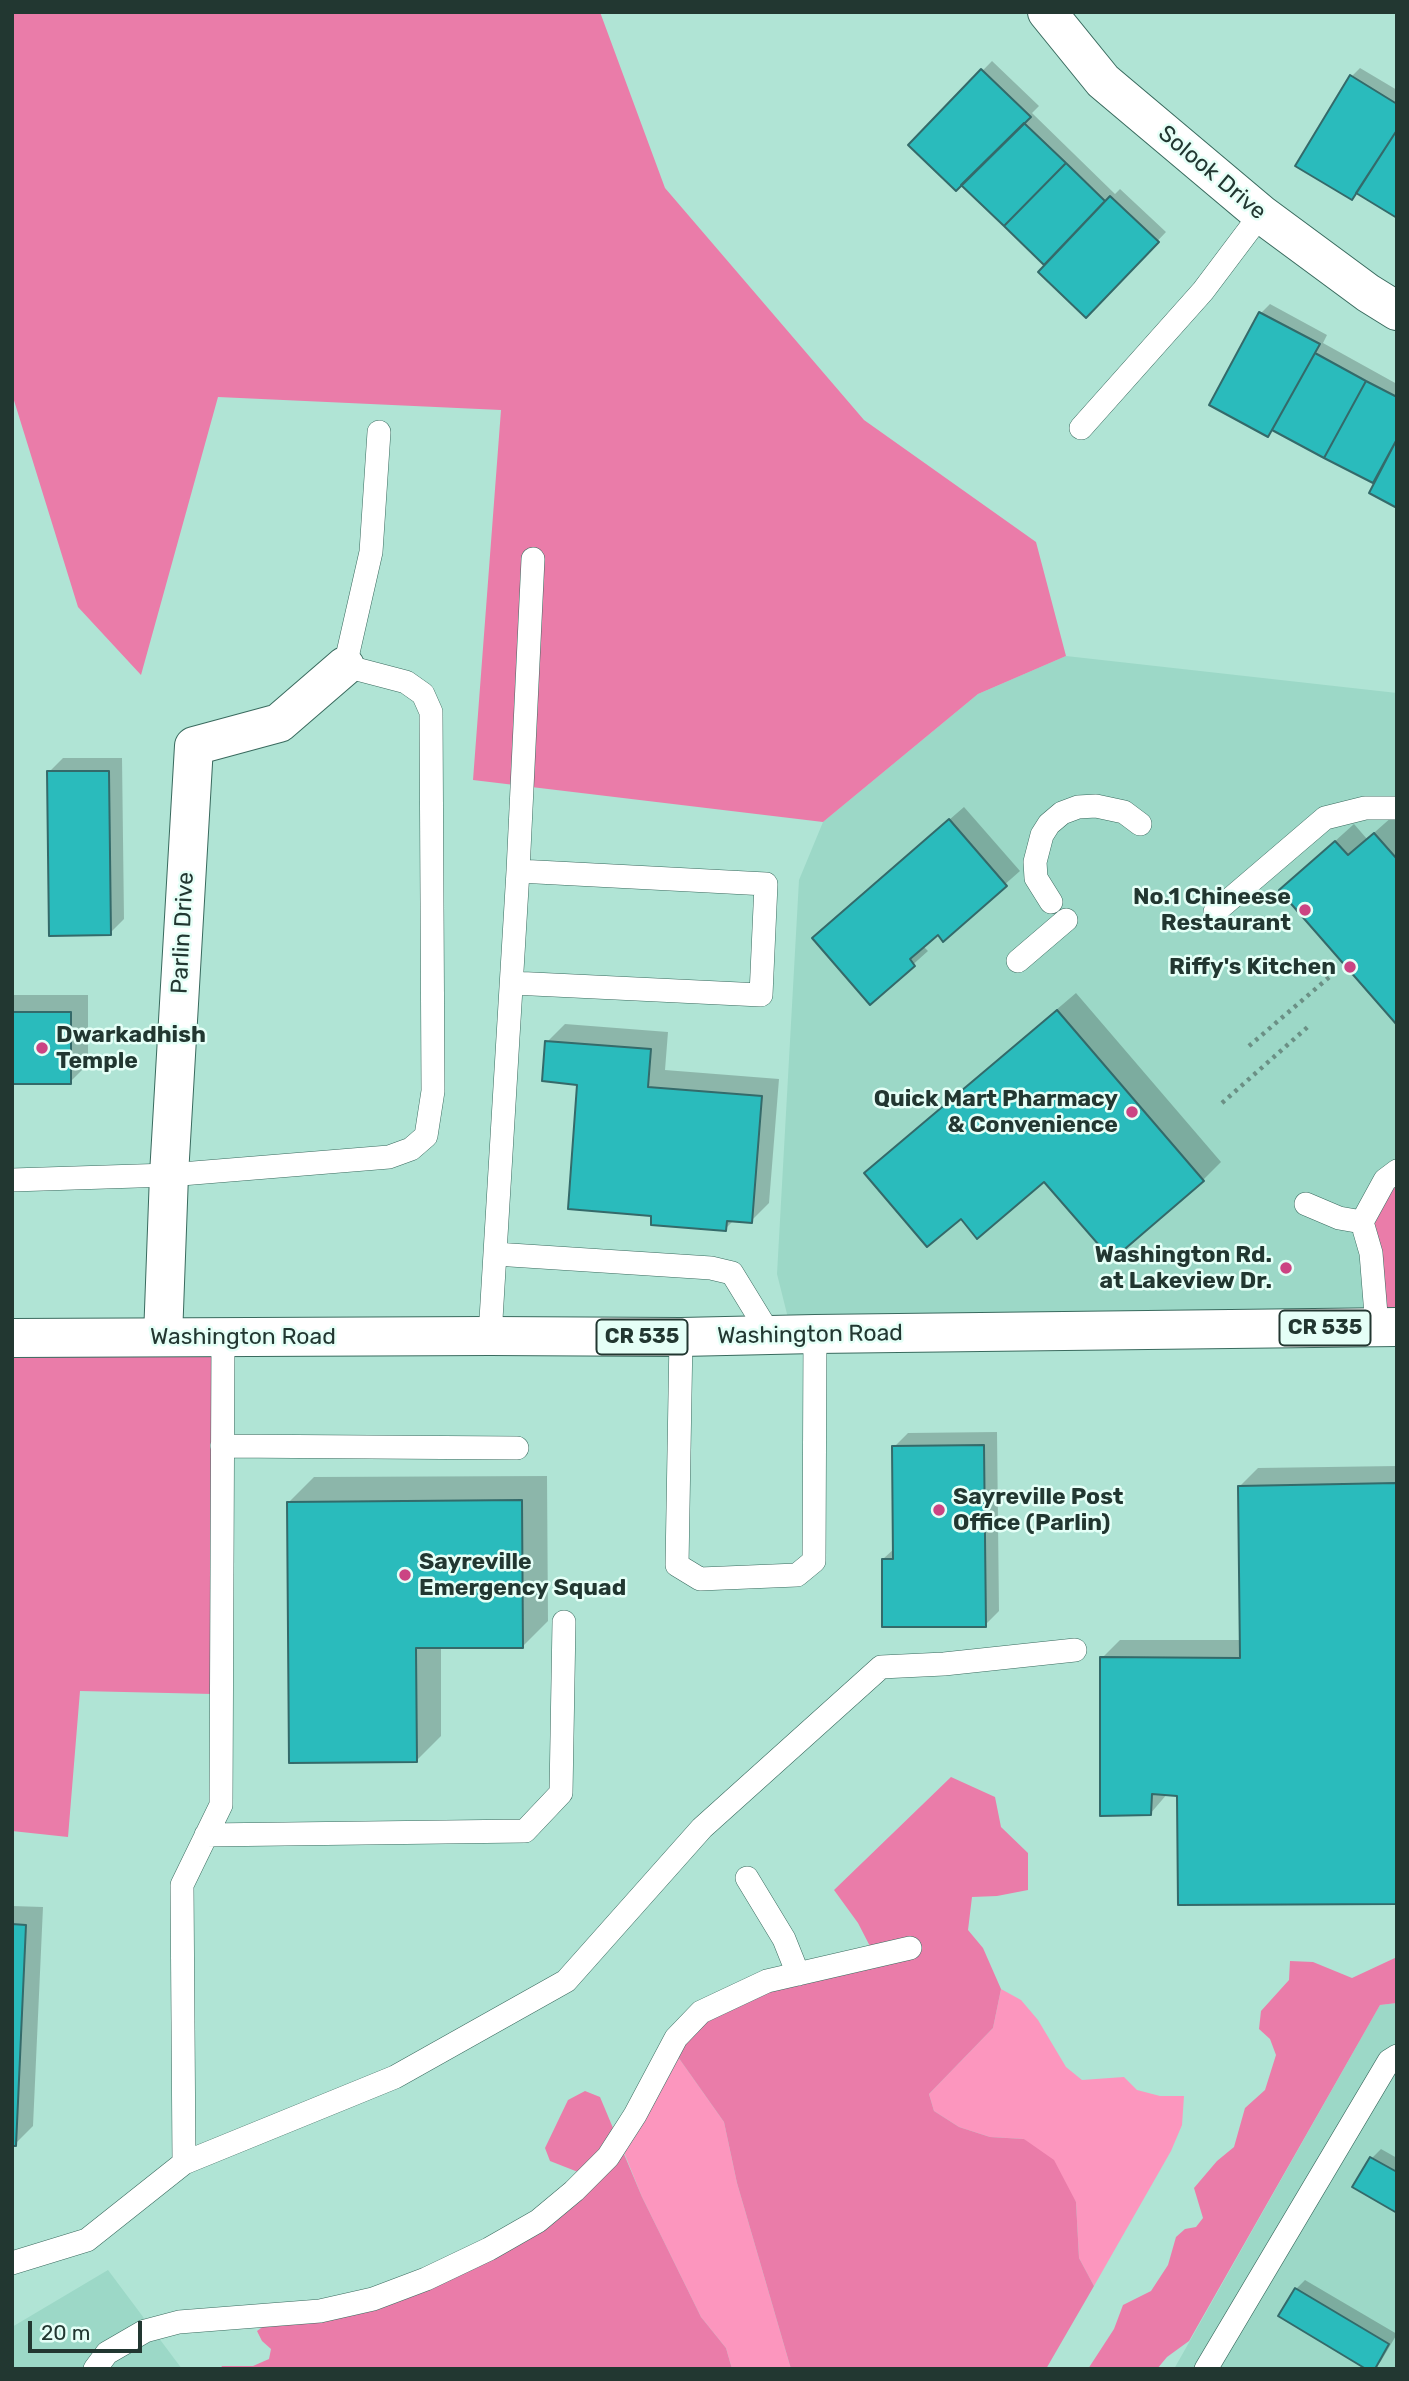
<!DOCTYPE html>
<html>
<head>
<meta charset="utf-8">
<style>
  body { margin:0 }
  #map { position:relative; width:1409px; height:2381px; overflow:hidden; background:#b0e4d5; font-family:Rubik,sans-serif }
  canvas { display:block }
  .frame { position:absolute; inset:0; border:14px solid #223731; pointer-events:none }
  .scale { position:absolute; left:28px; top:2321px; width:114px; height:32px; box-sizing:border-box; border:4px solid #223731; border-top:0; padding-left:9px; font-size:21px; line-height:24px; white-space:nowrap; color:#223731; -webkit-text-stroke:5px #e5fff7; paint-order:stroke }
</style>
</head>
<body>
<div id="map">
<canvas width="1409" height="2381"></canvas>
<div class="frame"></div>
<div class="scale">20 m</div>
</div>
<script>
const ctx = document.querySelector('canvas').getContext('2d');
ctx.lineJoin = 'round';
function fillPath(path, color) {
  ctx.fillStyle = color;
  ctx.fill(path, 'evenodd');
}
function shape(rows) {
  const path = new Path2D();
  for (const r of rows) {
    path.moveTo(r[0], r[1]);
    for (let i = 2; i < r.length; i += 2) path.lineTo(r[i], r[i + 1]);
  }
  return path;
}
function trace(path, color, width, dash) {
  ctx.strokeStyle = color;
  ctx.lineWidth = width;
  ctx.lineCap = dash ? 'butt' : 'round';
  ctx.setLineDash(dash || []);
  ctx.stroke(path);
}
function write(font, color, halo, rows, align = 'center') {
  ctx.font = font + ' Rubik,sans-serif';
  ctx.lineWidth = 5;
  ctx.setLineDash([]);
  ctx.textBaseline = 'middle';
  ctx.strokeStyle = halo;
  ctx.fillStyle = color;
  for (const [text, x, y, turn = 0] of rows) {
    ctx.save();
    ctx.translate(x, y);
    ctx.rotate((+turn || 0) * Math.PI / 180);
    ctx.textAlign = isNaN(turn) ? turn : align;
    if (halo) ctx.strokeText(text, 0, 0);
    ctx.fillText(text, 0, 0);
    ctx.restore();
  }
}
const built = shape([
  [1066,656,1397,693,1397,1327,792,1334,777,1274,799,880,823,822,978,694],
  [1397,2003,1397,2369,1174,2369,1380,2005],
  [108,2270,182,2369,12,2369,12,2327]
]);
const green = shape([
  [1001,1989,1021,2000,1038,2020,1066,2067,1082,2080,1124,2077,1137,2090,1160,2096,1184,2096,1182,2125,1171,2151,1094,2286,1079,2258,1076,2202,1024,2139,990,2137,959,2127,934,2111,929,2094,993,2028],
  [671,2047,724,2122,737,2183,791,2369,732,2369,726,2348,701,2317,642,2197,619,2140]
]);
const forest = shape([
  [12,12,600,12,665,188,864,420,1036,542,1066,656,978,694,823,822,473,780,501,410,218,397,141,675,78,607,12,394],
  [1397,1171,1397,1327,1377,1327,1362,1222],
  [223,1337,212,1694,80,1691,68,1837,12,1831,12,1338],
  [951,1777,995,1797,1001,1827,1028,1853,1028,1890,997,1896,972,1897,968,1930,983,1948,1001,1989,993,2028,929,2094,934,2111,959,2127,990,2137,1024,2139,1054,2160,1076,2202,1079,2258,1094,2286,1046,2369,791,2369,737,2183,724,2122,671,2047,701,2012,875,1956,858,1923,834,1890],
  [1397,1957,1397,2003,1380,2005,1189,2341,1167,2357,1157,2369,1088,2369,1114,2329,1123,2305,1151,2291,1168,2265,1176,2237,1185,2229,1196,2227,1203,2218,1194,2188,1217,2161,1234,2147,1245,2108,1265,2090,1276,2055,1270,2039,1259,2029,1261,2011,1289,1980,1290,1961,1313,1962,1352,1978],
  [585,2091,600,2097,642,2197,701,2317,726,2348,732,2369,220,2369,222,2366,253,2366,269,2359,271,2349,262,2341,257,2331,268,2323,320,2311,489,2249,578,2172,550,2161,545,2148,568,2100]
]);
const shadow = shape([
  [992,61,1039,106,1032,113,1115,194,1120,189,1166,232,1086,316,1047,264,962,183,910,145],
  [1360,68,1397,90,1397,216,1357,192,1352,198,1351,77],
  [1270,304,1327,335,1323,343,1397,384,1397,506,1376,483,1274,429,1268,434,1261,313],
  [63,758,122,758,124,919,110,933,49,772],
  [964,807,1020,871,943,939,938,933,923,946,928,951,870,1003,828,925],
  [1393,816,1397,821,1397,1022,1281,890,1354,824,1367,839],
  [12,976,13,995,88,995,88,1064,70,1082,12,1082],
  [1076,993,1221,1162,1203,1180,1044,1179,961,1216,885,1156],
  [565,1024,668,1032,665,1070,779,1079,769,1203,751,1221,734,1220,725,1229,653,1214,579,1083,547,1042],
  [997,1432,999,1611,985,1625,883,1559,895,1548,894,1447,908,1433],
  [1397,1466,1397,1902,1179,1794,1168,1793,1150,1814,1102,1658,1120,1640,1242,1640,1240,1486,1258,1468],
  [547,1476,548,1621,523,1646,441,1647,441,1736,416,1761,289,1502,314,1477],
  [12,1906,43,1907,33,2126,15,2144,12,2144],
  [1381,2149,1397,2158,1397,2211,1355,2186,1372,2158],
  [1305,2280,1397,2334,1381,2361,1374,2369,1296,2289]
]);
const building = shape([
  [981,69,1031,117,956,191,908,145,981,69],
  [1350,75,1397,104,1397,130,1352,200,1295,166,1350,75],
  [1024,123,1066,163,1004,226,961,185,1024,123],
  [1397,130,1397,218,1356,193,1397,130],
  [1066,163,1105,201,1044,265,1004,226,1066,163],
  [1110,196,1159,242,1086,318,1038,272,1110,196],
  [1259,312,1320,344,1268,437,1209,405,1259,312],
  [1315,353,1366,381,1324,458,1272,430,1315,353],
  [1366,381,1397,397,1397,439,1373,483,1324,458,1366,381],
  [1397,439,1397,508,1369,493,1397,439],
  [47,771,109,771,111,935,49,936,47,771],
  [949,819,1007,886,943,942,938,935,910,959,915,966,870,1005,812,938,949,819],
  [1374,833,1397,859,1397,1025,1279,890,1335,841,1348,855,1374,833],
  [1057,1010,1204,1181,1112,1260,1044,1182,977,1239,961,1219,927,1247,864,1173,1057,1010],
  [12,1012,71,1012,71,1084,12,1084,12,1012],
  [545,1041,651,1049,648,1087,762,1096,752,1223,727,1221,726,1231,651,1225,651,1216,568,1209,577,1085,542,1081,545,1041],
  [984,1445,986,1627,882,1627,882,1559,893,1559,892,1446,984,1445],
  [1396,1483,1397,1904,1178,1905,1177,1796,1152,1794,1151,1815,1100,1816,1100,1657,1240,1658,1238,1486,1396,1483],
  [522,1500,523,1648,416,1648,417,1762,289,1763,287,1502,522,1500],
  [12,1924,26,1925,16,2146,12,2146,12,1924],
  [1370,2157,1397,2172,1397,2213,1352,2187,1370,2157],
  [1295,2288,1389,2344,1375,2369,1366,2369,1278,2316,1295,2288]
]);
const path = shape([
  [1249,1046,1334,973],
  [1222,1103,1311,1024]
]);
const lane = shape([
  [1081,428,1203,291,1261,214],
  [518,871,533,559],
  [1051,902,1036,878,1035,862,1042,835,1049,824,1062,813,1078,807,1096,806,1124,812,1140,824],
  [1215,912,1325,818,1365,808,1397,808],
  [1018,961,1066,920],
  [12,1180,169,1175,389,1157,411,1149,426,1136,433,1091,431,712,423,694,406,682,345,666,371,552,379,432],
  [1306,1204,1339,1218,1362,1222],
  [495,1254,711,1268,732,1273,770,1335],
  [1377,1327,1371,1253,1362,1222,1385,1180,1397,1171],
  [490,1336,518,871,766,884,761,995,512,983],
  [681,1337,677,1565,700,1579,797,1575,814,1561,815,1334],
  [222,1446,517,1448],
  [206,1835,525,1831,561,1793,564,1622],
  [747,1878,784,1939,798,1974],
  [184,2163,182,1885,221,1805,223,1337],
  [12,2263,87,2240,184,2163,395,2077,566,1981,702,1828,881,1667,944,1664,1075,1650],
  [95,2369,107,2353,145,2331,179,2322,320,2311,373,2299,426,2279,489,2249,538,2221,574,2191,608,2157,635,2115,676,2038,701,2012,767,1981,910,1948],
  [1206,2369,1389,2061,1397,2056]
]);
const street = shape([
  [1047,12,1103,81,1261,214,1368,293,1397,311],
  [163,1337,169,1175,194,746,279,723,345,666]
]);
const primary = shape([
  [12,1338,490,1336,681,1337,815,1334,1397,1327]
]);
const markers = [
  [1305,910,7,"#cb4483"],
  [1350,967,7,"#cb4483"],
  [42,1048,7,"#cb4483"],
  [1132,1112,7,"#cb4483"],
  [1286,1268,7,"#cb4483"],
  [939,1510,7,"#cb4483"],
  [405,1575,7,"#cb4483"]
];
const shields = [
  [1325,1328,91],
  [642,1337,91]
];
const shieldNames = [
  ["CR 535",1325,1328],
  ["CR 535",642,1337]
];
const streetNames = [
  ["Solook Drive",1212,173,40],
  ["Parlin Drive",183,933,-87],
  ["Washington Road",810,1335,-1],
  ["Washington Road",243,1337]
];
const poiNames = [
  ["No.1 Chineese",1291,897],
  ["Restaurant",1291,923],
  ["Riffy's Kitchen",1336,967],
  ["Dwarkadhish",56,1035,"left"],
  ["Temple",56,1061,"left"],
  ["Quick Mart Pharmacy",1118,1099],
  ["& Convenience",1118,1125],
  ["Washington Rd.",1272,1255],
  ["at Lakeview Dr.",1272,1281],
  ["Sayreville Post",953,1497,"left"],
  ["Office (Parlin)",953,1523,"left"],
  ["Sayreville",419,1562,"left"],
  ["Emergency Squad",419,1588,"left"]
];
fillPath(built, '#9cd8c7');
fillPath(green, '#fc96be');
fillPath(forest, '#ea7ca9');
fillPath(shadow, '#0003');
fillPath(building, '#2abbbc');
trace(building, '#346a6a', 2);
trace(lane, '#396a5e', 24);
trace(street, '#396a5e', 40);
trace(primary, '#396a5e', 40);
trace(path, '#6b9085', 4.5, [3.5, 5]);
trace(lane, '#fff', 23);
trace(street, '#fff', 38);
trace(primary, '#fff', 38);
for (const [x, y, r, color] of markers) {
  const dot = new Path2D();
  dot.arc(x, y, r, 0, 2 * Math.PI);
  ctx.fillStyle = color;
  ctx.fill(dot);
  trace(dot, '#e5fff7', 2.5);
}
for (const [x, y, w] of shields) {
  const box = new Path2D();
  box.roundRect(x - w / 2, y - 17.5, w, 35, 5);
  ctx.fillStyle = '#e5fff7';
  ctx.fill(box);
  trace(box, '#223731', 2);
}
write('bold 21px', '#223731', null, shieldNames);
write('23px', '#223731', '#e5fff7', streetNames);
write('bold 23px', '#223731', '#e5fff7', poiNames, 'right');
</script>
</body>
</html>
